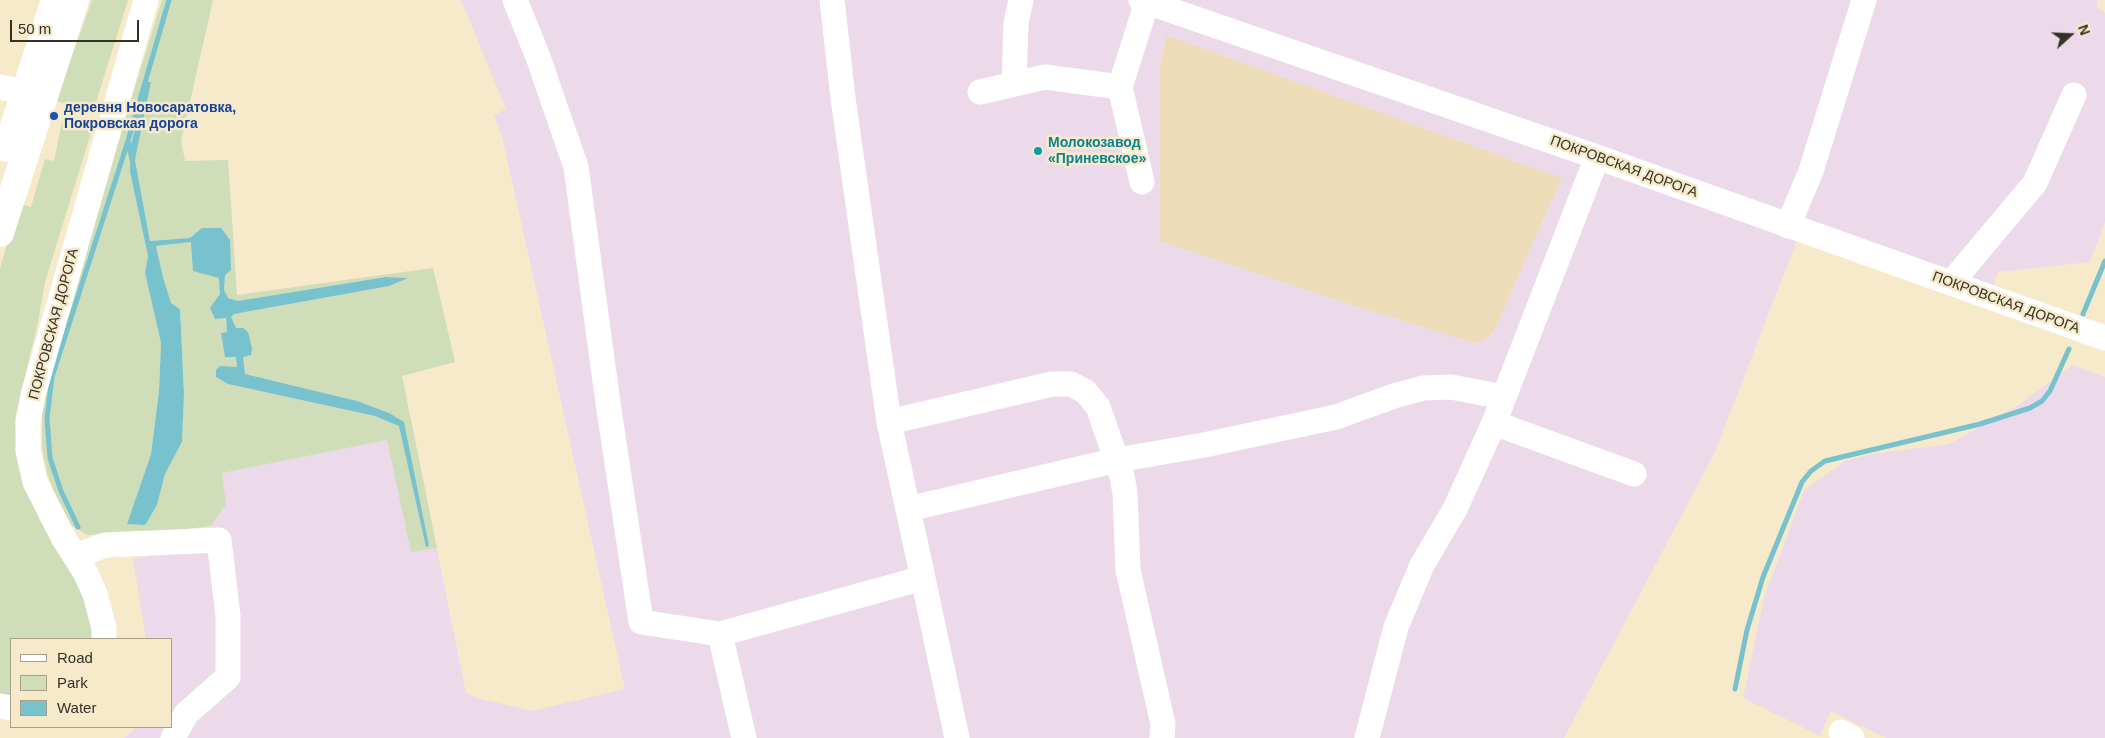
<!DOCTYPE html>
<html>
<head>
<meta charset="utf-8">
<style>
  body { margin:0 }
  #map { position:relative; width:2105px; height:738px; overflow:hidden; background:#f6eacb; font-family:Arial,sans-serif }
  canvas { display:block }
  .legend { position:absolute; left:10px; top:638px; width:162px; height:90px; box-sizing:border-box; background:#f6eacb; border:1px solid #a9a089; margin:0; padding:6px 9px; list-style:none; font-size:15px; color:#363126 }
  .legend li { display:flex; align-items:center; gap:10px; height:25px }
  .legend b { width:25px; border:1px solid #a9a089 }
  .north { position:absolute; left:2045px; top:10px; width:50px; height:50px; -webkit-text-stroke:4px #f6eacb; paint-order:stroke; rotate:70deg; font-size:14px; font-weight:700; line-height:20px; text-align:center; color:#363126 }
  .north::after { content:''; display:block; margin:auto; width:18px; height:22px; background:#363126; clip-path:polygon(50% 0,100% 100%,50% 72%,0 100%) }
  .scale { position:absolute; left:10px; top:20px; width:129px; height:22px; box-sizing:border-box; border:2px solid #363126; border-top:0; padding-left:6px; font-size:15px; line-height:18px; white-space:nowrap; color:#363126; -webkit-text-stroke:4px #f6eacb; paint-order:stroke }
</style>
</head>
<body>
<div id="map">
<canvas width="2105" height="738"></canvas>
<ul class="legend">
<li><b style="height:6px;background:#fff"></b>Road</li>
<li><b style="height:14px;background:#cfddb8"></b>Park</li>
<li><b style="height:14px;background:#78c2cd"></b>Water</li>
</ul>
<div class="north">N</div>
<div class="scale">50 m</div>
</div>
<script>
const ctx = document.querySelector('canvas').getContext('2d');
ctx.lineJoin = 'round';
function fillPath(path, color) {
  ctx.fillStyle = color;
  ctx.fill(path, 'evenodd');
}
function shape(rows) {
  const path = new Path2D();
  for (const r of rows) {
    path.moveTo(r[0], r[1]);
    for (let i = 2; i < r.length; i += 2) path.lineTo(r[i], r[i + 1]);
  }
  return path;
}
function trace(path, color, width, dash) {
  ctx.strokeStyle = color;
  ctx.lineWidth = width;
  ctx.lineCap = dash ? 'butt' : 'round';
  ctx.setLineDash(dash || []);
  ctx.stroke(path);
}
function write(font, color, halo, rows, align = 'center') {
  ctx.font = font + ' Arial,sans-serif';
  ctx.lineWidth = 5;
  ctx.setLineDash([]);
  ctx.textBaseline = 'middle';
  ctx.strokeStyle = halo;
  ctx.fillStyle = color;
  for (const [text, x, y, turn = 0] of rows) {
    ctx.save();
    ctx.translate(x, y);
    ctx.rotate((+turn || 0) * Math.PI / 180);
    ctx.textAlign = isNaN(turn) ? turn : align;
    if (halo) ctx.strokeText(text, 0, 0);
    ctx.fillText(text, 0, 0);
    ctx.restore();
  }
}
const built = shape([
  [1166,35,1562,178,1495,329,1490,336,1481,342,1473,343,1343,302,1160,241,1160,69]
]);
const industrial = shape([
  [213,0,181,141,185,161,228,160,237,295,433,268,455,362,402,376,466,693,477,698,532,711,625,689,502,136,494,115,506,109,461,0,2098,0,2096,6,2105,13,2105,222,2090,262,1998,272,1994,285,1804,222,1715,452,1564,738,124,738,137,727,171,727,171,639,146,639,133,559,193,548,211,526,160,163],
  [1166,35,1562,178,1495,329,1490,336,1481,342,1473,343,1343,302,1160,241,1160,69],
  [2072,365,2105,377,2105,738,1886,738,1831,711,1820,736,1743,698,1764,598,1804,490,1845,461,1872,454,1949,444,2019,405]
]);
const green = shape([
  [92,0,128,0,93,112,56,101],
  [162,0,213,0,181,141,185,161,228,160,237,295,433,268,455,362,402,376,437,548,411,552,387,440,222,473,226,504,211,526,180,530,87,535,72,526,56,497,47,473,42,448,42,403,57,337],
  [151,82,135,160,150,241,190,238,202,228,225,275,224,290,228,298,238,301,386,277,407,278,389,286,234,314,231,317,243,357,245,374,357,401,389,413,403,422,426,547,400,426,375,416,228,384,216,377,237,367,236,356,225,357,221,333,227,332,219,278,192,242,156,246,163,277,171,303,180,309,184,394,182,442,165,474,157,505,127,524,151,454,159,391,161,343,145,273,148,256,130,172],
  [63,117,94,123,45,282,38,322,15,419,21,471,40,521,74,575,84,597,92,631,92,639,11,639,11,696,0,694,0,268,19,203,31,207,45,159,54,161]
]);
const water = shape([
  [147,82,151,82,135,160,150,241,190,238,202,228,221,228,230,240,231,270,225,275,224,290,228,298,238,301,386,277,408,278,389,286,234,314,231,317,236,328,243,328,248,332,252,348,251,355,243,357,245,374,357,401,389,413,404,422,429,546,426,547,399,426,375,416,228,384,216,377,216,370,220,366,237,367,236,357,225,357,221,333,227,332,226,318,215,319,210,308,220,294,219,278,193,271,191,242,156,246,163,277,171,303,180,309,184,394,182,442,165,474,157,505,145,525,127,524,151,454,159,391,161,343,145,273,148,256,130,172,131,145]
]);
const stream = shape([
  [128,141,132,160],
  [2083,314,2105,261],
  [78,527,61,491,50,458,47,418,52,377,128,141,169,0],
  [1735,689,1747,630,1763,577,1802,482,1811,471,1825,461,1980,424,2030,408,2042,401,2050,391,2069,349]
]);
const minor = shape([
  [515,0,538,57,576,167,608,403,641,622,720,634,923,578,889,422,843,98,832,0],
  [1141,0,1597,157,2105,338],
  [1014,84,1016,23,1021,0],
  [0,87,24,92],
  [1120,87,1147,2],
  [980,92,1045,77,1120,87,1142,182],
  [1788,226,1811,171,1864,0],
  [1951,283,2035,183,2074,95],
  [889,422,1052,384,1071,384,1086,392,1098,407,1122,476,1125,493,1128,570,1163,724,1162,738],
  [1494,423,1634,474],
  [908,509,1117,460,1204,445,1336,417,1394,396,1423,388,1451,387,1504,397],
  [76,556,105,545,219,540,228,616,228,677,186,714,173,738],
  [923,578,957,738],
  [720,634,744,738],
  [104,639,104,628,95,594,85,572,64,539,35,482,28,451,28,422,33,395,146,0],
  [0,706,11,708],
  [1841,732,1852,738],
  [1367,738,1396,627,1422,565,1455,509,1494,423,1597,157]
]);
const major = shape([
  [7,148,55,0],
  [0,233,75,0]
]);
const markers = [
  [54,116,5,"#1a4fb4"],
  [1038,151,5,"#0f9aa8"]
];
const transitNames = [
  ["деревня Новосаратовка,",64,108],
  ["Покровская дорога",64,124]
];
const cultureNames = [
  ["Молокозавод",1048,143],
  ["«Приневское»",1048,159]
];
const streetNames = [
  ["ПОКРОВСКАЯ ДОРОГА",1624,167,20],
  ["ПОКРОВСКАЯ ДОРОГА",2006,303,20],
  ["ПОКРОВСКАЯ ДОРОГА",54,324,-75]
];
fillPath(built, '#ecddb8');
fillPath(industrial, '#ecdaeb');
fillPath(green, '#cfddb8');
fillPath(water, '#78c2cd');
trace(stream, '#78c2cd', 5);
trace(minor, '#fff', 25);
trace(major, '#fff', 28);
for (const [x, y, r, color] of markers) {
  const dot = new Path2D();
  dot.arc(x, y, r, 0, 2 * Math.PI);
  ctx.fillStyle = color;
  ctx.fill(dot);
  trace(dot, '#f6eacb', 2);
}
write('bold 14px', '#164399', '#f6eacb', transitNames, 'left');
write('bold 14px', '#0d838f', '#f6eacb', cultureNames, 'left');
write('14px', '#363126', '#f6eacb', streetNames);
</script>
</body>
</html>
